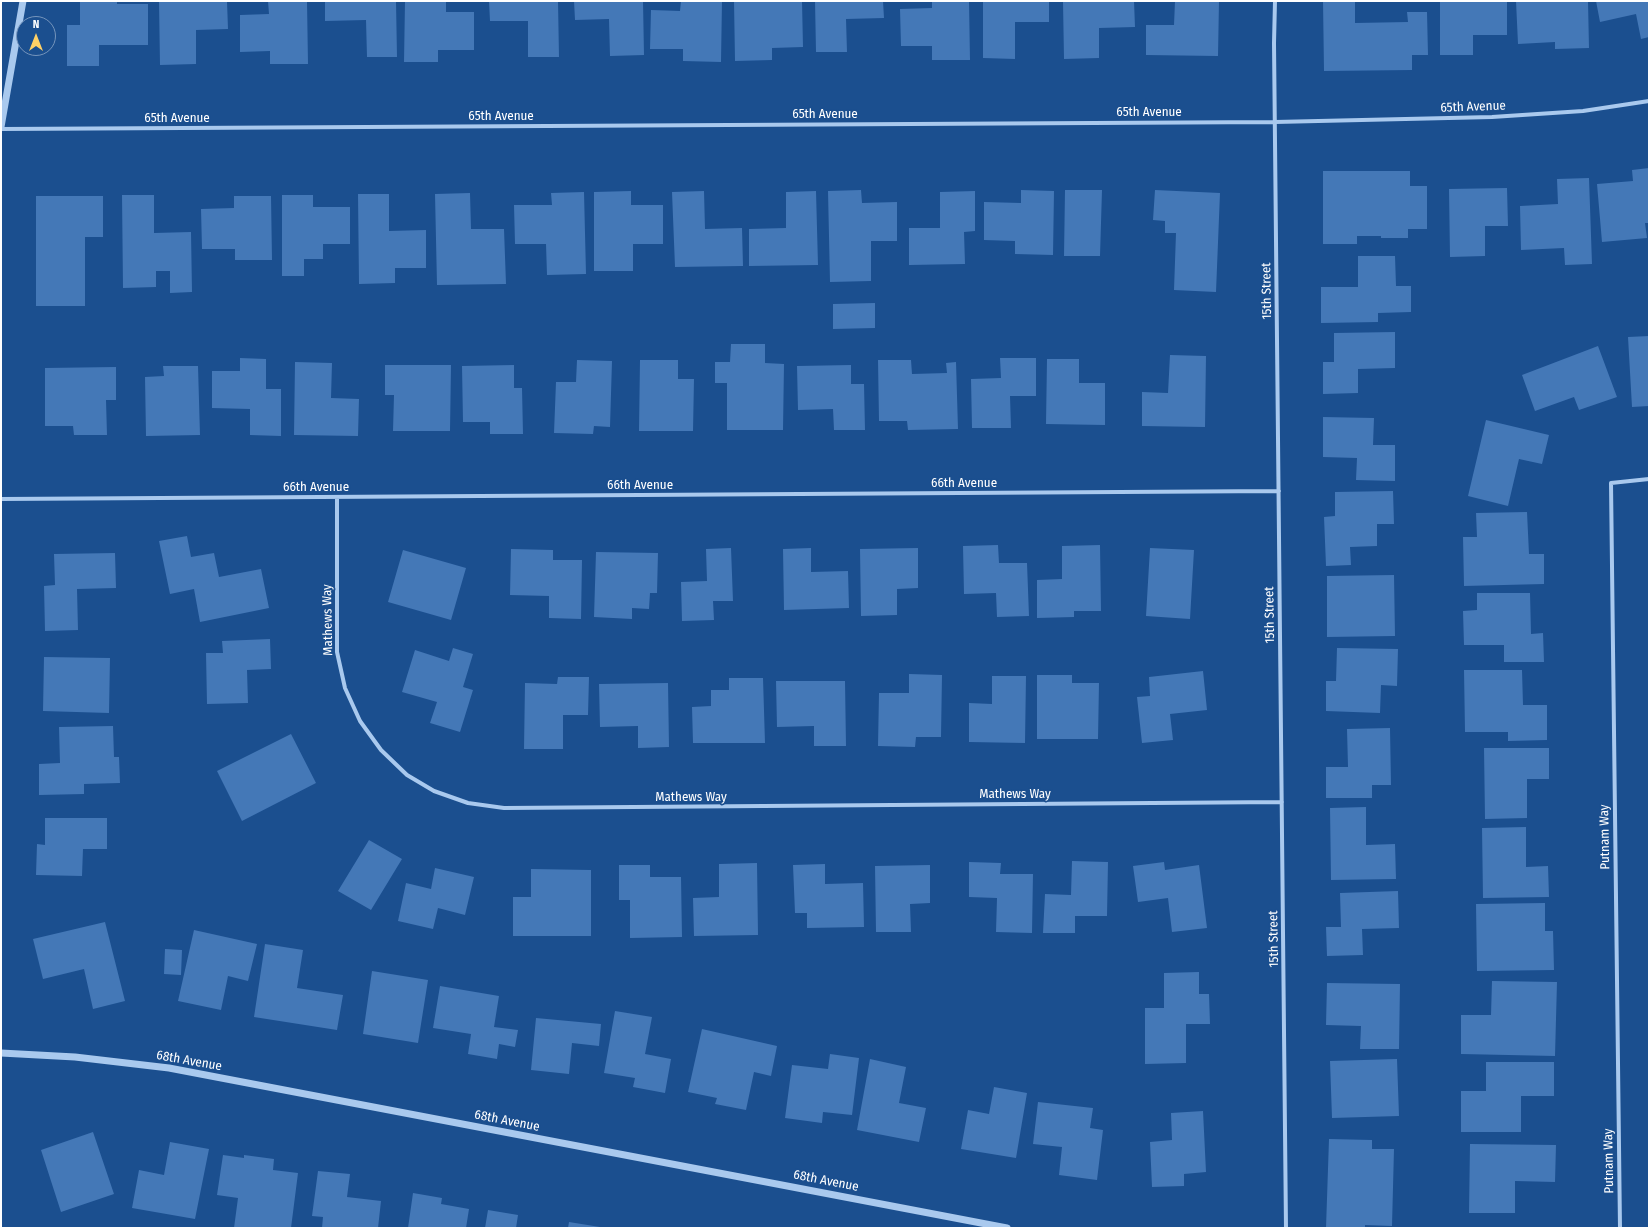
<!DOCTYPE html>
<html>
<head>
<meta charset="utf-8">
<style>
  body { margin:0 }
  #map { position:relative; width:1650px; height:1229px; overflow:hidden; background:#1b4f8f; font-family:"Fira Sans Condensed",sans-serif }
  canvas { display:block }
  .frame { position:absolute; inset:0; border:2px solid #fff; pointer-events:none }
  .north { position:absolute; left:16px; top:16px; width:40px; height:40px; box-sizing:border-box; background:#1b4f8f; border:1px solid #7695bc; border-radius:50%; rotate:0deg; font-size:11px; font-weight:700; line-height:16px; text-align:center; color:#fff }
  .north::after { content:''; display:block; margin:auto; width:14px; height:18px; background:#ffd166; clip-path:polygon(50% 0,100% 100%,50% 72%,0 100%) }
</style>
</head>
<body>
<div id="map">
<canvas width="1650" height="1229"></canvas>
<div class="frame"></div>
<div class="north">N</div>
</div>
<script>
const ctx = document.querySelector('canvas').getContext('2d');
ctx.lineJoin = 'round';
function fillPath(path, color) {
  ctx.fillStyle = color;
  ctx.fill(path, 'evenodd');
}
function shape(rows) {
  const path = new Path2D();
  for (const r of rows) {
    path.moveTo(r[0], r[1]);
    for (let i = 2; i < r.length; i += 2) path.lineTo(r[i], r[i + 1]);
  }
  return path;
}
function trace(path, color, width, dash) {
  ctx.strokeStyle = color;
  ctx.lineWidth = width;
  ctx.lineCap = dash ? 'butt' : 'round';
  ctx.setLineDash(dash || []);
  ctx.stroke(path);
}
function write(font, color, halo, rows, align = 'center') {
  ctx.font = font + ' "Fira Sans Condensed",sans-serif';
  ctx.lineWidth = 3.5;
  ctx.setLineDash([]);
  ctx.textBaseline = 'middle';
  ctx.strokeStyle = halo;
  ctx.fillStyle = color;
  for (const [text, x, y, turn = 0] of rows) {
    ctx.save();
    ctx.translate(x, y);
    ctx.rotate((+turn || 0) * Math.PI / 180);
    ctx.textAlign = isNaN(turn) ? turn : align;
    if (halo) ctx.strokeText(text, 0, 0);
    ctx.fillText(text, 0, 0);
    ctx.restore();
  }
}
const building = shape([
  [80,1,117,1,117,4,148,4,148,45,99,45,99,66,67,66,67,25,80,25],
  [159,1,227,1,228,29,196,30,196,64,160,65],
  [268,1,307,1,308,64,270,64,270,51,240,52,240,15,269,14],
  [325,1,396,1,397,57,367,57,366,20,325,21],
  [405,1,446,1,446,12,474,12,474,50,438,50,438,62,404,62],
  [489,1,558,1,559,57,528,57,528,21,490,21],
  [574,1,643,1,644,55,610,56,609,19,575,20],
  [681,1,722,1,721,62,683,61,683,49,650,49,651,10,680,11],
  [734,1,802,1,803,47,772,48,772,60,735,61],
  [815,1,883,1,884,18,846,19,847,52,816,52],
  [932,1,969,1,970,60,932,60,932,46,901,46,900,9,932,8],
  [983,1,1049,1,1049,22,1015,22,1015,59,983,58],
  [1094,1,1134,1,1135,27,1099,28,1099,58,1064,59,1063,2],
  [1175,1,1219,1,1218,56,1146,55,1146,25,1174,25],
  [1323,1,1355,1,1355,23,1408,22,1407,12,1427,12,1428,55,1412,55,1412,70,1324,71],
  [1440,1,1507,1,1507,35,1473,35,1473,55,1440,55],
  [1516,1,1588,1,1589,48,1555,49,1555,42,1518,44],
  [1596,1,1649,1,1649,37,1641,39,1636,14,1600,22],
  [1649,168,1649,223,1645,223,1647,238,1602,242,1597,184,1633,181,1632,170],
  [1323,171,1410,171,1410,186,1427,186,1427,229,1408,229,1408,238,1381,238,1381,236,1357,236,1357,244,1323,244],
  [1589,178,1592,264,1565,265,1564,248,1521,250,1520,206,1558,204,1557,179],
  [1507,188,1508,226,1485,226,1485,256,1450,257,1449,189],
  [861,190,862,203,897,202,897,241,871,241,871,281,830,282,828,191],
  [1021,190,1054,191,1053,255,1015,254,1015,241,984,240,984,202,1021,203],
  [1065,190,1102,190,1100,256,1064,256],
  [1155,190,1220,193,1216,292,1174,290,1176,233,1165,233,1165,221,1153,220],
  [631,191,631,205,663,205,663,244,633,244,633,271,594,271,594,192],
  [704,191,705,229,742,228,743,266,675,267,672,192],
  [816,191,818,265,749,266,749,229,786,228,786,192],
  [975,191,975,231,964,232,965,264,909,265,909,228,940,228,940,192],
  [584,192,586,274,547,275,546,244,515,244,514,205,552,205,551,193],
  [470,193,471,229,504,229,506,284,437,285,435,194],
  [358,194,389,194,389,231,426,230,426,268,395,268,395,283,359,284],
  [122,195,154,195,154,233,191,232,192,292,170,293,170,271,156,271,156,287,123,288],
  [282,195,313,195,313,207,350,207,350,244,323,244,323,259,304,259,304,276,282,276],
  [36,196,103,196,103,237,85,237,85,306,36,306],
  [234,196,271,196,272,260,235,260,235,249,202,249,201,209,234,208],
  [1358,256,1395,256,1396,286,1411,286,1411,312,1378,313,1378,322,1321,323,1321,287,1358,287],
  [875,303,875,328,833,329,833,304],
  [1395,332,1395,368,1358,369,1358,393,1323,394,1323,362,1334,362,1334,333],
  [1649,336,1649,406,1632,407,1628,337],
  [731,344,765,344,765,363,784,364,783,430,727,430,727,383,715,383,715,362,730,362],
  [1598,346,1617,397,1579,410,1574,397,1535,411,1522,375],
  [1170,355,1206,356,1205,427,1142,426,1142,392,1168,393],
  [240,358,266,359,266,389,281,389,281,436,250,435,250,409,212,408,212,371,240,371],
  [1000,358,1036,358,1036,396,1010,396,1011,428,972,428,971,379,1001,378],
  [1047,359,1079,359,1079,383,1105,383,1105,425,1046,424],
  [577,360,612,361,610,427,594,426,593,434,554,433,556,382,576,382],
  [640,360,678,360,678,379,694,379,693,431,639,431],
  [878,360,911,360,912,374,947,373,946,363,956,362,958,429,908,430,907,421,879,421],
  [295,362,332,363,331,398,359,399,358,436,294,435],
  [385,365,451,365,450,431,393,431,394,395,385,395],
  [514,365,514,388,522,388,523,434,490,434,490,422,463,422,462,366],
  [851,365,851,384,864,384,865,430,834,430,833,409,798,410,797,366],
  [163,366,198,366,200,435,146,436,145,377,164,376],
  [116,367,116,400,106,400,107,435,74,435,73,426,45,426,45,368],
  [1323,417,1374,418,1373,445,1395,445,1395,481,1356,480,1357,458,1323,457],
  [1486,420,1549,435,1542,464,1519,459,1508,506,1468,496],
  [1393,491,1394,524,1377,524,1377,546,1350,547,1351,565,1326,566,1324,517,1335,516,1335,492],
  [1527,512,1529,554,1544,554,1544,584,1464,586,1463,537,1477,537,1476,513],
  [187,536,191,557,214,553,219,577,261,569,269,608,200,622,194,589,170,594,159,541],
  [998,545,999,563,1027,563,1029,616,997,617,996,593,964,594,963,546],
  [1100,545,1101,611,1074,611,1074,617,1037,618,1037,580,1062,579,1062,546],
  [731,548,733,601,713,601,714,620,682,621,681,582,707,581,706,549],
  [811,548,811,572,848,571,849,608,784,610,783,549],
  [918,548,918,588,897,589,897,615,861,616,860,549],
  [1150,548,1194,550,1190,619,1146,616],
  [511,549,553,550,553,560,582,560,581,619,549,618,549,596,510,595],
  [403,550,466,568,451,620,388,602],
  [596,552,658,553,657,593,650,593,649,609,632,608,632,619,594,617],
  [115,553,116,588,77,589,78,630,45,631,44,586,55,585,54,554],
  [1394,575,1395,636,1327,637,1327,576],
  [1477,593,1530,593,1531,634,1543,633,1544,662,1504,662,1504,645,1464,645,1463,611,1477,610],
  [270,639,271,669,247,670,248,703,207,704,206,653,223,653,222,641],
  [453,648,473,654,463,687,473,690,460,732,430,723,437,702,402,692,415,650,449,661],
  [1337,648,1398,649,1397,686,1381,685,1380,713,1326,711,1326,681,1336,681],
  [44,657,110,658,109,713,43,711],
  [1464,670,1522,670,1523,705,1547,705,1547,740,1508,741,1508,732,1465,732],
  [1203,671,1207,710,1170,714,1173,740,1142,743,1137,697,1150,696,1149,677],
  [909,674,942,675,941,737,916,737,915,747,878,746,879,693,909,693],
  [1037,675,1072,675,1072,683,1099,683,1098,739,1037,739],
  [992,676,1026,676,1025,743,969,742,969,703,992,704],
  [558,677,589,677,588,715,563,715,563,749,524,749,525,683,557,684],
  [729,678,763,678,765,743,693,743,692,707,711,706,711,690,729,690],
  [776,681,845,681,846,746,814,746,814,726,777,727],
  [668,683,669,747,638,748,638,726,600,727,599,684],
  [113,726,114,757,119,757,120,783,84,784,84,794,39,795,39,764,60,763,59,727],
  [1390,728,1391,785,1372,785,1372,798,1326,798,1326,767,1348,767,1347,729],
  [291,734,316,783,242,821,217,771],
  [1484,748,1549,748,1549,779,1527,779,1527,818,1485,819],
  [1366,807,1366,845,1395,844,1396,879,1331,880,1330,808],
  [45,818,107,818,107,849,83,849,82,876,36,875,37,844,45,845],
  [1526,827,1526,867,1548,866,1549,897,1483,898,1482,828],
  [369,840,402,859,371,910,338,891],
  [1072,861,1108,862,1107,916,1075,916,1075,933,1043,933,1045,894,1071,895],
  [969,862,1001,863,1000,874,1033,874,1032,933,996,932,997,898,969,897],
  [1164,862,1165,870,1199,865,1207,928,1172,932,1168,898,1138,902,1133,866],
  [757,863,758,935,694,936,693,898,719,897,719,864],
  [825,864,825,884,863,883,864,927,807,928,807,913,795,913,793,865],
  [619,865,650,865,650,877,681,877,682,937,630,938,630,900,619,900],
  [930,865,930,903,910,904,911,932,876,932,875,866],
  [435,868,474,877,465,915,438,908,433,929,398,921,406,883,431,889],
  [531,869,591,870,591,936,513,936,513,897,531,897],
  [1398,891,1399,928,1362,929,1363,955,1327,956,1326,927,1341,927,1340,893],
  [1545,903,1545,931,1553,931,1554,970,1477,971,1476,904],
  [105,922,125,1001,93,1009,84,969,43,979,33,939],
  [194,930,257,944,248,981,228,976,221,1010,178,1001],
  [265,944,303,950,297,988,343,995,337,1030,254,1017],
  [165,949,182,950,181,975,164,974],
  [372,971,428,980,418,1043,363,1034],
  [1199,972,1199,994,1209,994,1210,1024,1186,1024,1186,1063,1145,1064,1145,1008,1164,1008,1164,973],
  [1492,981,1557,982,1555,1056,1461,1054,1461,1015,1491,1015],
  [1327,983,1400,984,1399,1049,1360,1049,1361,1026,1326,1025],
  [440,986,499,996,494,1027,518,1030,515,1047,499,1044,497,1059,468,1054,471,1034,433,1028],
  [615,1011,652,1017,645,1054,671,1059,665,1093,633,1087,635,1078,604,1073],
  [536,1018,601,1024,599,1046,572,1043,569,1074,531,1070],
  [702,1029,777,1046,771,1076,754,1072,746,1110,715,1104,717,1098,688,1092],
  [830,1054,859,1058,852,1115,823,1112,822,1123,785,1118,792,1065,828,1069],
  [870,1059,906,1067,899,1103,926,1108,919,1142,857,1130],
  [1397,1059,1399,1116,1332,1118,1330,1061],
  [1486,1062,1554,1062,1554,1096,1521,1096,1521,1132,1461,1132,1461,1091,1486,1091],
  [994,1087,1027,1093,1016,1158,961,1149,968,1110,989,1114],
  [1038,1102,1093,1108,1090,1128,1103,1130,1097,1180,1059,1175,1062,1147,1033,1144],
  [1203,1111,1206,1172,1184,1174,1184,1186,1152,1187,1150,1142,1172,1140,1171,1113],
  [93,1132,114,1194,61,1212,41,1150],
  [1329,1139,1372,1140,1372,1149,1394,1149,1392,1226,1365,1225,1365,1228,1326,1228],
  [170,1142,209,1149,195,1219,132,1208,139,1170,164,1175],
  [1470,1144,1556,1145,1555,1182,1515,1181,1515,1213,1469,1213],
  [223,1155,244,1158,244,1155,274,1159,273,1170,298,1173,291,1228,234,1228,238,1198,217,1195],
  [318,1171,350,1174,347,1197,381,1201,378,1228,322,1228,323,1217,312,1216],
  [413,1193,442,1198,441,1204,469,1209,466,1228,408,1228],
  [488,1210,518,1215,516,1228,485,1228],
  [569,1222,600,1227,600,1228,568,1228]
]);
const minor = shape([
  [1275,1,1274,43,1286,1228],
  [1,129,1275,122,1492,117,1583,111,1649,101],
  [337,497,337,652,345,688,360,721,381,750,407,775,434,791,468,803,504,808,1282,802],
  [1,499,1279,491],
  [1620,1228,1611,483,1649,479]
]);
const tertiary = shape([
  [1,127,23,1],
  [1,1053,75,1057,169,1068,1007,1228]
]);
const streetNames = [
  ["65th Avenue",1473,107,-2],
  ["65th Avenue",1149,112],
  ["65th Avenue",825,114],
  ["65th Avenue",501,116],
  ["65th Avenue",177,118],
  ["15th Street",1267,291,-91],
  ["66th Avenue",964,483],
  ["66th Avenue",640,485],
  ["66th Avenue",316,487],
  ["15th Street",1270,615,-91],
  ["Mathews Way",328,620,-91],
  ["Mathews Way",1015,794],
  ["Mathews Way",691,797],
  ["Putnam Way",1605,837,-91],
  ["15th Street",1274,939,-91],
  ["68th Avenue",189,1061,10],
  ["68th Avenue",507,1121,11],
  ["Putnam Way",1609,1161,-91],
  ["68th Avenue",826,1181,11]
];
fillPath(building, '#4478b7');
trace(minor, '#a9c9ee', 4);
trace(tertiary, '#a9c9ee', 7);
write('13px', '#fff', '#1b4f8f', streetNames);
</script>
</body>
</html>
